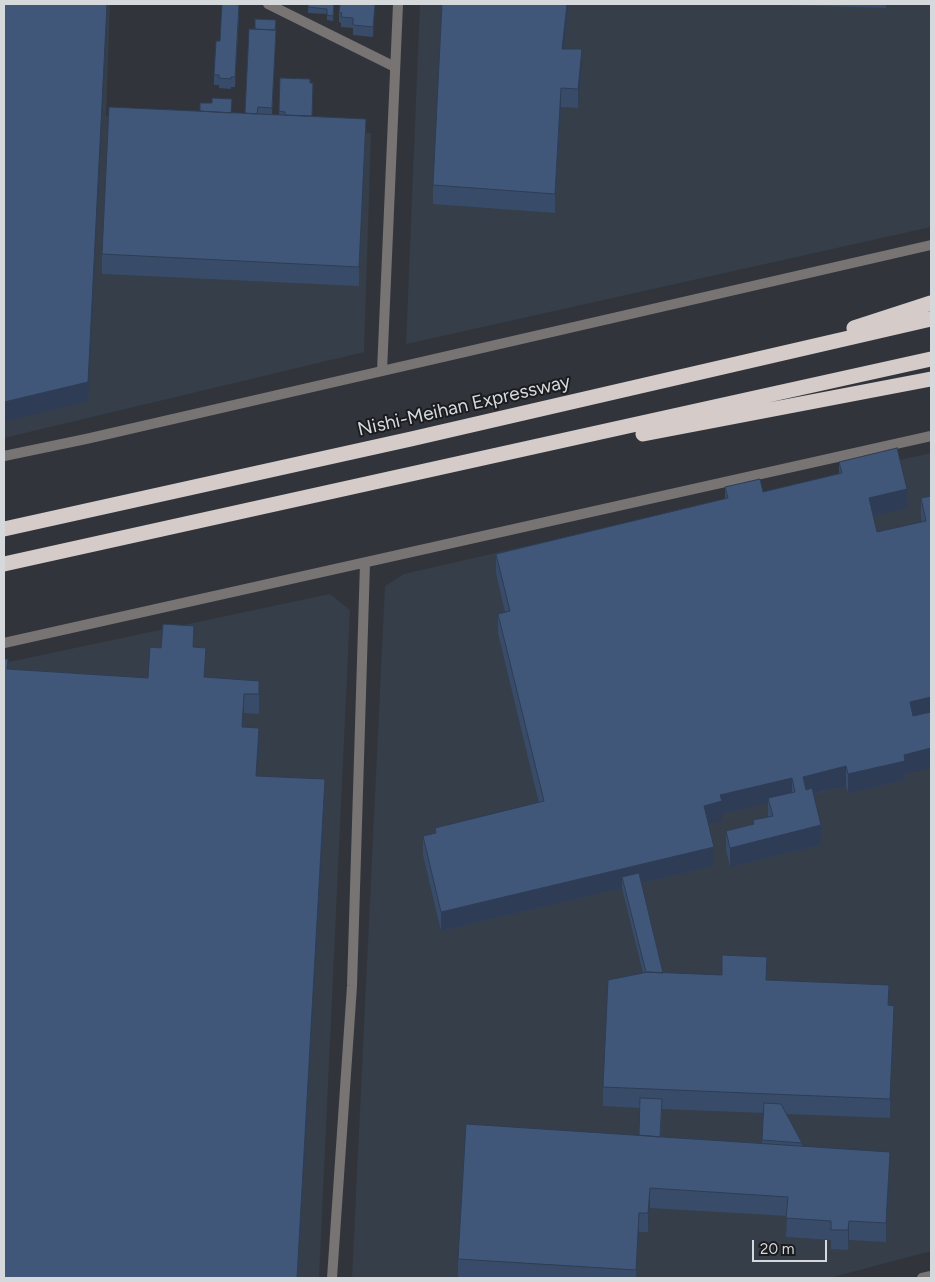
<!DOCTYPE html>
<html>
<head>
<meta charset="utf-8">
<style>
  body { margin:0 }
  #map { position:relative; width:935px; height:1282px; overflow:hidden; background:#31353b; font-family:Figtree,sans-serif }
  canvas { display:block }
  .frame { position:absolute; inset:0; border:5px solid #d6d9dc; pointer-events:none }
  .scale { position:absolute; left:752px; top:1240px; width:75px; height:22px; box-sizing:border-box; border:2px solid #d6d9dc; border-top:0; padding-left:6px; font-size:15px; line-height:18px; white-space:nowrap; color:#d6d9dc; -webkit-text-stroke:4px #1b1c1f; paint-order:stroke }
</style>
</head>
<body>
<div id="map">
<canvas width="935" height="1282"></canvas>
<div class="frame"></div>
<div class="scale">20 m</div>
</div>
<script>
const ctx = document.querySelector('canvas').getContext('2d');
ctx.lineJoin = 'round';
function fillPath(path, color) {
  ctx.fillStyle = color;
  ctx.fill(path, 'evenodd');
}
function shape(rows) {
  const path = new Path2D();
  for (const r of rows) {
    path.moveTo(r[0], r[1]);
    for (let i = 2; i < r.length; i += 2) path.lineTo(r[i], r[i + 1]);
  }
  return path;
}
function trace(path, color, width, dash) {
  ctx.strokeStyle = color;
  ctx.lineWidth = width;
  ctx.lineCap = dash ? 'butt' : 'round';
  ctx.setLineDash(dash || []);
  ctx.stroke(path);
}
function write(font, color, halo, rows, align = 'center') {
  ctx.font = font + ' Figtree,sans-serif';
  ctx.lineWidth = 4;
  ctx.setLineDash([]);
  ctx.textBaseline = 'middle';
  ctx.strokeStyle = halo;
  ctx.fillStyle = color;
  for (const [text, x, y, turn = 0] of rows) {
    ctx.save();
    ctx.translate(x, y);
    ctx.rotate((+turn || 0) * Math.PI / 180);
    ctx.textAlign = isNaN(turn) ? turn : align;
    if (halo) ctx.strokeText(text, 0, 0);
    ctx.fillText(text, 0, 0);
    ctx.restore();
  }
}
const built = shape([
  [4,4,110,4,106,116,371,133,364,352,4,438],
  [420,4,931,4,931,227,406,344],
  [931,453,931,1251,829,1278,352,1278,385,586,404,574],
  [330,594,350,610,319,1278,4,1278,4,663]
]);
const minor = shape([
  [268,4,395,67]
]);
const tertiary = shape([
  [382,371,398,4],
  [4,456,86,439,931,245],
  [4,643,931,436],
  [332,1278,352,986,365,563],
  [922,1278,931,1276]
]);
const motorway = shape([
  [854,328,931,303],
  [643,434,931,379],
  [4,529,411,439,931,319],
  [4,564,931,359]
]);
const wall = shape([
  [308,4,334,4,333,21,327,20,327,14,308,13],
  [375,4,373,37,353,35,353,28,341,27,341,23,339,22,339,12],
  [569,4,564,49,582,68,578,108,561,107,555,213,433,204,433,185],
  [755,4,886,4,886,8],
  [239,13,235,87,231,87,231,89,219,88,219,85,214,85,214,75,220,41],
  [276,20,272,115,279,115,280,78,312,116,366,138,359,286,102,274,102,254,231,113,245,113,255,29],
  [839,462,907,508,873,516,877,532,922,522,921,517,921,498,931,496,905,780,848,793,846,786,814,794,821,845,730,867,726,850,726,831,753,825,753,820,768,817,768,803,722,814,722,821,708,824,714,866,641,883,663,973,766,980,889,1005,894,1025,890,1118,786,1114,802,1143,802,1146,890,1171,886,1242,849,1240,848,1250,831,1249,831,1240,786,1237,787,1216,650,1208,648,1232,639,1232,636,1278,458,1278,458,1259,639,1135,640,1108,603,1106,603,1087,643,973,622,888,441,931,423,855,423,836,435,833,435,828,539,803,498,633,498,614,505,612,496,573,496,554,725,499,725,487,763,492,839,474],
  [662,1109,763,1113,762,1143,661,1137],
  [194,647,206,667,205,678,259,681,259,714,244,713,243,727,259,747,257,776,325,799,298,1278,8,669,148,678,161,648]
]);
const shadedWall = shape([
  [107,4,108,4,88,401,4,422,4,402],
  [239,4,239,13,235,87,235,77],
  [375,4,373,37,373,27],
  [567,4,569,4,562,68,562,49],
  [582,49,582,68,578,108,578,89],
  [561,88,561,107,555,213,555,194],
  [366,119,366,138,359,286,359,267],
  [907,489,907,508,869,517,869,498],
  [206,648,206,667,204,697,204,677],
  [244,694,244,713,242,746,242,727],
  [931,697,931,716,910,721,910,702],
  [259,728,259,747,256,795,256,776],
  [931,748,931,768,905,774,905,780,848,793,848,774,904,755],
  [846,766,846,786,803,796,803,777],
  [792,778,792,797,768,798,768,803,722,814,722,821,704,825,704,806,720,795],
  [325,779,325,799,298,1278,297,1278],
  [821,825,821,845,730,867,730,848],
  [714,847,714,866,625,887,622,877,622,888,441,931,441,912],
  [894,1006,894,1025,890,1118,890,1099],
  [890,1152,890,1171,886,1242,886,1223],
  [650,1188,650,1208,648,1232,648,1213],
  [639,1213,639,1232,636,1278],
  [849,1221,849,1240,848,1250,848,1230]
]);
const building = shape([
  [4,4,107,4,88,382,4,402,4,4],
  [222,4,239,4,235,77,231,77,231,79,219,78,219,75,214,75,216,41,220,41,222,4],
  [308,4,334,4,333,16,327,15,327,9,308,7,308,4],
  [340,4,375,4,373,27,353,25,353,18,341,17,342,13,339,12,340,4],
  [442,4,567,4,562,49,582,49,578,89,561,88,555,194,433,185,442,4],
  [255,19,276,20,275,30,255,29,255,19],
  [249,29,276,30,272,108,258,107,257,114,245,113,249,29],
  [280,78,310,79,310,83,313,83,312,116,285,115,285,112,279,111,280,78],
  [212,98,232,99,231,113,200,111,200,103,212,103,212,98],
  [109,107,366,119,359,267,102,254,109,107],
  [897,448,907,489,869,498,877,532,926,521,921,498,931,496,931,697,910,702,913,716,931,712,931,748,904,755,905,761,848,774,846,766,803,777,806,790,812,788,821,825,730,848,726,831,754,824,753,820,773,816,768,798,795,792,792,778,720,795,722,801,704,806,714,847,441,912,423,836,436,833,435,828,544,801,498,614,510,611,496,554,728,498,725,487,760,479,763,492,842,473,839,462,897,448],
  [163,624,194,626,193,647,206,648,204,677,259,681,259,694,244,694,242,727,259,728,256,776,325,779,297,1278,4,1278,4,659,8,659,7,669,148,678,150,647,161,648,163,624],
  [639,873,663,973,646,972,622,877,639,873],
  [722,955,767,957,766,980,889,985,888,1005,894,1006,890,1099,603,1087,608,980,648,972,722,975,722,955],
  [640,1098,662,1099,660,1137,639,1135,640,1098],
  [764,1103,781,1104,802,1143,762,1140,764,1103],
  [466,1124,890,1152,886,1223,849,1221,848,1230,831,1230,831,1221,786,1218,788,1197,650,1188,648,1213,639,1213,636,1270,458,1259,466,1124]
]);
const streetNames = [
  ["Nishi-Meihan Expressway",464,406,-13]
];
fillPath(built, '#363e49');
trace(minor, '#787473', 10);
trace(tertiary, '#787473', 10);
trace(motorway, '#d5cbc9', 15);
fillPath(wall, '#384b68');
fillPath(shadedWall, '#2e3d55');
fillPath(building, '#415779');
trace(building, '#2e3d55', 1);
write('19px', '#d6d9dc', '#1b1c1f', streetNames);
</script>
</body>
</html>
